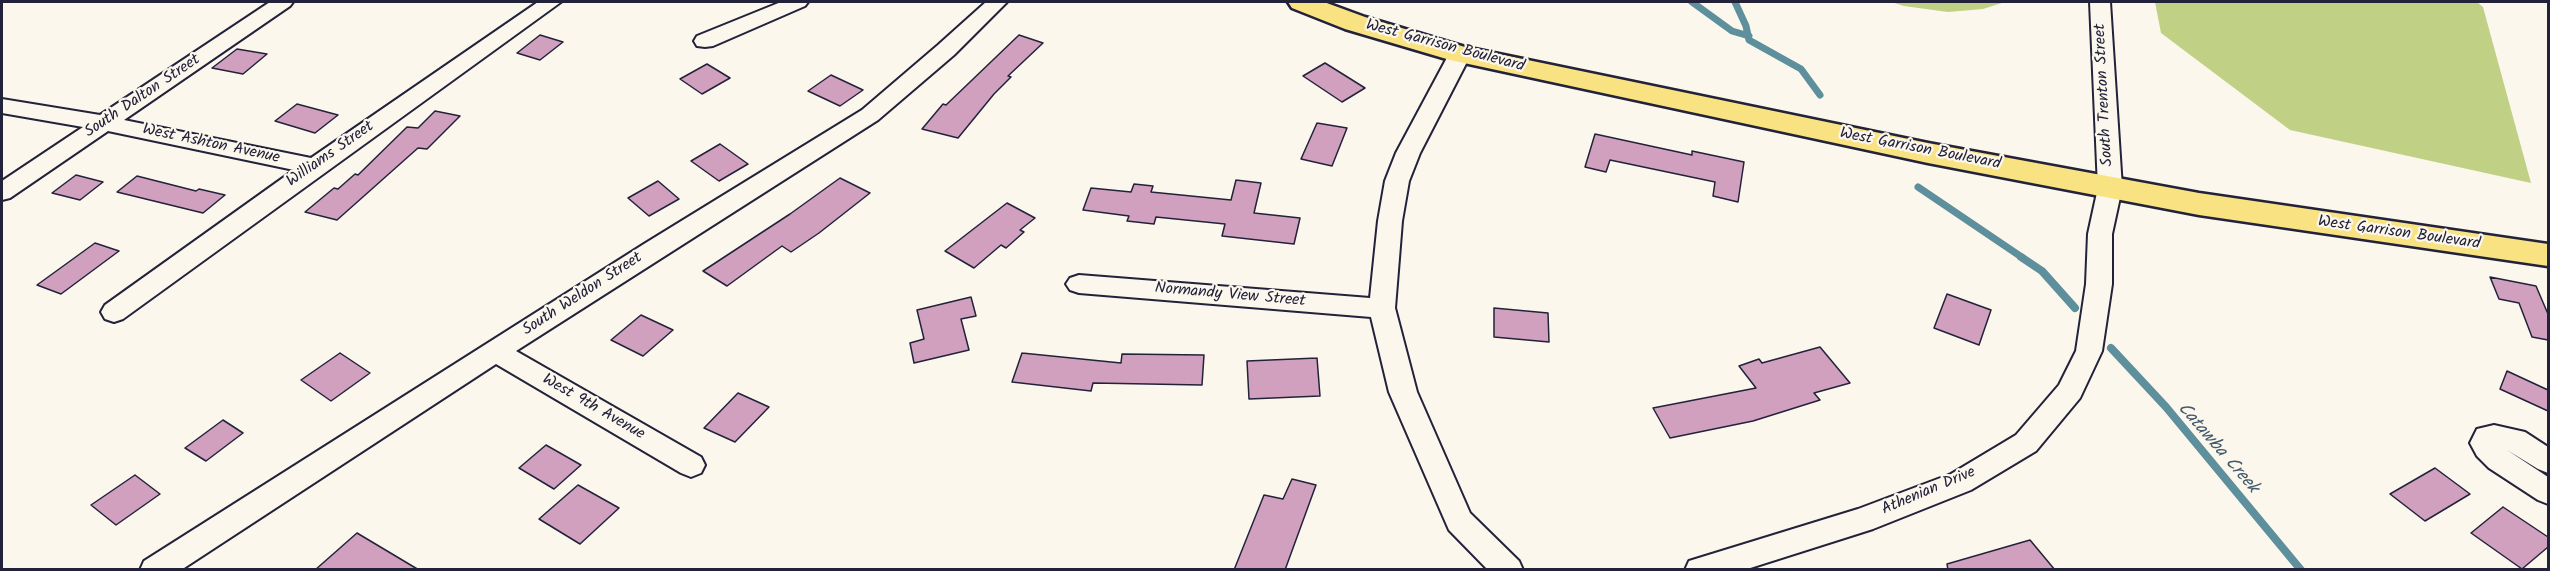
<!DOCTYPE html>
<html>
<head>
<meta charset="utf-8">
<style>
  body { margin:0 }
  #map { position:relative; width:2550px; height:571px; overflow:hidden; background:#fbf7ec; font-family:Kalam,sans-serif }
  canvas { display:block }
  .frame { position:absolute; inset:0; border:3px solid #22223b; pointer-events:none }
</style>
</head>
<body>
<div id="map">
<canvas width="2550" height="571"></canvas>
<div class="frame"></div>
</div>
<script>
const ctx = document.querySelector('canvas').getContext('2d');
ctx.lineJoin = 'round';
function fillPath(path, color) {
  ctx.fillStyle = color;
  ctx.fill(path, 'evenodd');
}
function shape(rows) {
  const path = new Path2D();
  for (const r of rows) {
    path.moveTo(r[0], r[1]);
    for (let i = 2; i < r.length; i += 2) path.lineTo(r[i], r[i + 1]);
  }
  return path;
}
function trace(path, color, width, dash) {
  ctx.strokeStyle = color;
  ctx.lineWidth = width;
  ctx.lineCap = dash ? 'butt' : 'round';
  ctx.setLineDash(dash || []);
  ctx.stroke(path);
}
function write(font, color, halo, rows, align = 'center') {
  ctx.font = font + ' Kalam,sans-serif';
  ctx.lineWidth = 4.5;
  ctx.setLineDash([]);
  ctx.textBaseline = 'middle';
  ctx.strokeStyle = halo;
  ctx.fillStyle = color;
  for (const [text, x, y, turn = 0] of rows) {
    ctx.save();
    ctx.translate(x, y);
    ctx.rotate((+turn || 0) * Math.PI / 180);
    ctx.textAlign = isNaN(turn) ? turn : align;
    if (halo) ctx.strokeText(text, 0, 0);
    ctx.fillText(text, 0, 0);
    ctx.restore();
  }
}
const green = shape([
  [1891,2,2005,2,1983,9,1948,12,1904,6],
  [2155,2,2477,2,2483,7,2531,183,2290,130,2161,33]
]);
const streamFar1 = shape([
  [1692,2,1732,31,1749,36],
  [1735,2,1746,26,1749,40,1801,69,1820,95],
  [1918,187,2023,258]
]);
const stream = shape([
  [2021,257,2042,271,2075,308],
  [2111,348,2166,407,2301,570]
]);
const building = shape([
  [540,35,563,42,540,60,517,53,540,35],
  [1019,35,1043,43,1008,76,1011,77,994,94,958,138,922,129,943,104,946,105,1019,35],
  [237,49,267,54,243,74,212,68,237,49],
  [1325,63,1365,88,1342,102,1303,76,1325,63],
  [707,64,730,78,702,94,680,79,707,64],
  [831,75,863,90,840,106,808,91,831,75],
  [297,104,338,115,315,133,275,121,297,104],
  [435,111,460,116,427,149,418,148,337,220,305,212,334,188,338,189,355,174,358,175,407,127,418,128,435,111],
  [1317,123,1347,128,1332,166,1301,159,1317,123],
  [1595,134,1692,155,1692,151,1744,162,1738,202,1713,196,1715,182,1610,160,1606,172,1585,167,1595,134],
  [720,144,748,164,719,181,691,161,720,144],
  [76,175,103,182,80,200,52,193,76,175],
  [137,176,196,191,199,189,225,195,203,213,117,192,137,176],
  [840,178,870,193,819,233,791,252,782,246,727,286,703,271,790,214,840,178],
  [1236,180,1261,183,1254,213,1300,218,1294,244,1222,236,1225,224,1156,217,1154,224,1127,221,1129,216,1083,210,1091,188,1131,192,1134,184,1153,186,1151,192,1231,200,1236,180],
  [658,181,679,199,649,216,628,198,658,181],
  [1007,203,1035,218,1020,230,1024,232,1006,248,1001,245,974,268,945,251,1007,203],
  [95,243,119,251,61,294,37,285,95,243],
  [2490,277,2536,286,2548,314,2548,340,2532,337,2519,303,2499,299,2490,277],
  [1947,294,1991,310,1979,345,1934,328,1947,294],
  [971,297,976,316,961,319,969,350,914,363,910,343,924,339,917,310,971,297],
  [1494,308,1548,313,1549,342,1494,337,1494,308],
  [641,315,673,330,643,356,611,340,641,315],
  [1820,347,1850,383,1814,393,1820,400,1753,421,1670,438,1653,408,1756,388,1739,366,1759,359,1762,363,1820,347],
  [340,353,370,373,331,401,301,380,340,353],
  [1022,353,1121,363,1122,354,1204,355,1202,385,1093,383,1091,391,1012,382,1022,353],
  [1317,358,1320,396,1249,399,1247,361,1317,358],
  [2507,371,2548,390,2548,411,2500,389,2507,371],
  [738,393,769,407,735,442,704,428,738,393],
  [223,420,243,433,206,461,185,448,223,420],
  [546,445,581,465,554,489,519,468,546,445],
  [2435,468,2470,494,2425,521,2390,494,2435,468],
  [135,475,160,494,116,525,91,505,135,475],
  [1292,479,1316,485,1285,570,1234,570,1264,495,1283,499,1292,479],
  [578,485,619,508,580,544,539,519,578,485],
  [2503,507,2548,537,2548,547,2522,569,2471,533,2503,507],
  [357,533,419,570,315,570,357,533],
  [2030,540,2055,570,1948,570,1947,564,2030,540]
]);
const minor = shape([
  [270,2,293,2,290,6,124,120,311,158,538,2,561,2,123,319,114,322,105,319,101,312,105,305,294,170,108,131,10,198,2,200,2,181,83,127,2,113,2,99,100,115,270,2],
  [781,2,808,2,805,6,713,46,705,47,697,46,694,41,697,36,781,2],
  [986,2,1007,2,954,55,878,120,516,351,701,457,705,465,701,473,691,477,681,473,496,364,181,570,140,570,144,561,644,244,862,110,938,45,986,2],
  [2090,2,2110,2,2122,188,2112,234,2112,284,2102,351,2080,398,2036,451,1971,490,1873,529,1744,570,1685,570,1689,561,1858,509,1951,474,2016,435,2059,385,2076,351,2086,284,2088,234,2098,188,2090,2],
  [1460,48,1468,49,1471,54,1420,153,1409,181,1402,221,1395,308,1417,392,1470,513,1519,561,1523,570,1488,570,1449,530,1389,392,1371,317,1079,293,1070,290,1066,284,1070,278,1079,275,1370,298,1378,221,1385,181,1396,153,1449,54,1452,49,1460,48],
  [2494,425,2525,432,2548,447,2548,473,2538,469,2507,450,2548,477,2548,504,2538,500,2489,468,2477,456,2470,443,2477,429,2494,425]
]);
const major = shape([
  [1288,2,1324,2,1365,17,1465,47,1928,143,2199,193,2548,244,2548,266,2199,215,1928,163,1450,60,1345,29,1292,8,1288,2]
]);
const streetNames = [
  ["West Garrison Boulevard",1445,47,15],
  ["South Trenton Street",2105,95,-93],
  ["South Dalton Street",143,97,-34],
  ["West Ashton Avenue",211,145,12],
  ["West Garrison Boulevard",1920,150,11],
  ["Williams Street",331,155,-35],
  ["West Garrison Boulevard",2399,234,8],
  ["South Weldon Street",583,295,-33],
  ["Normandy View Street",1230,296,5],
  ["West 9th Avenue",593,408,30],
  ["Athenian Drive",1929,492,-23]
];
const waterNames = [
  ["Catawba Creek",2217,449,49]
];
fillPath(green, '#c0d186');
trace(streamFar1, '#5e8f9c', 7);
trace(stream, '#5e8f9c', 8);
fillPath(building, '#d1a0be');
trace(building, '#22223b', 1.5);
trace(minor, '#22223b', 4);
trace(major, '#22223b', 5);
fillPath(minor, '#fbf7ec');
fillPath(major, '#f8e281');
write('16px', '#22223b', '#fbf7ec', streetNames);
write('italic 18px', '#40596c', '#fbf7ec', waterNames);
</script>
</body>
</html>
